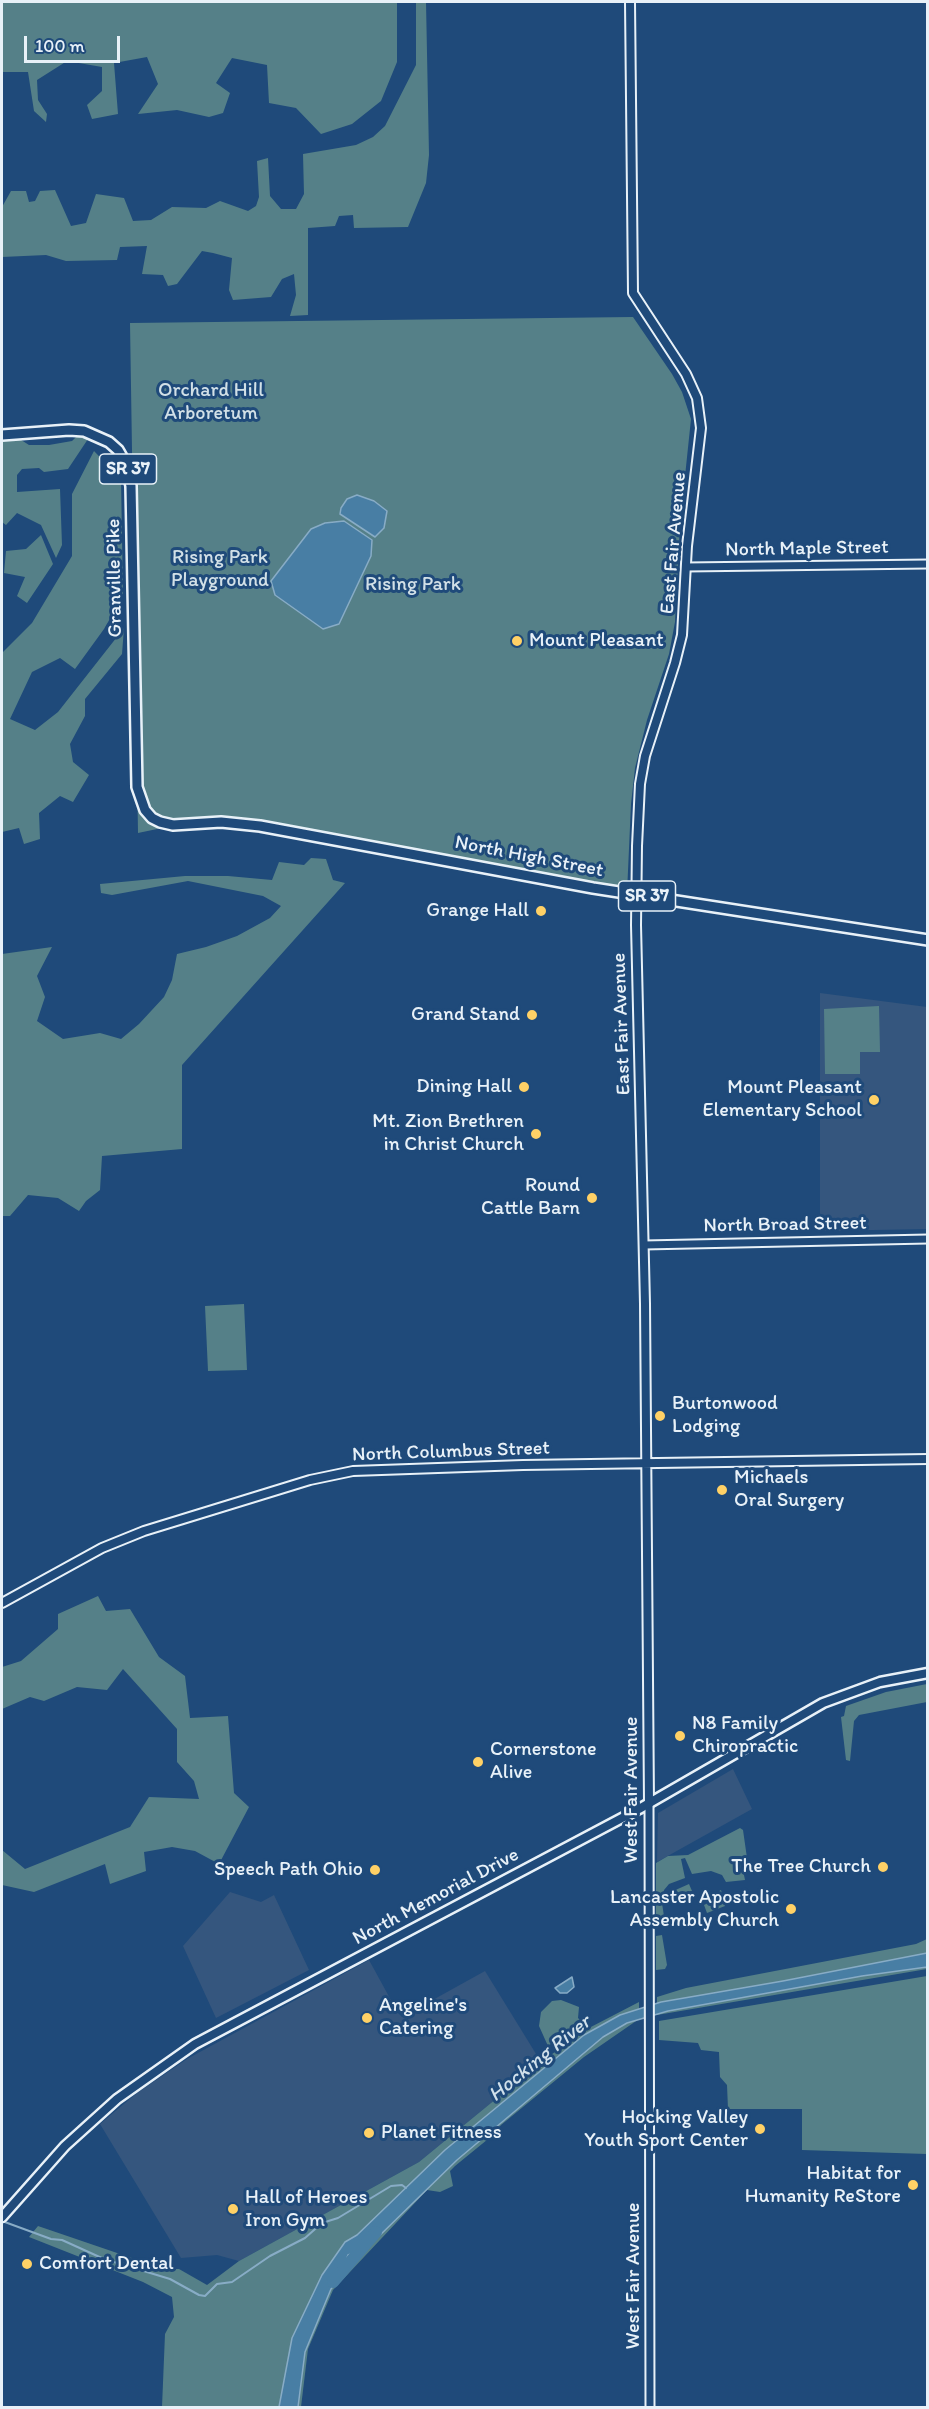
<!DOCTYPE html>
<html>
<head>
<meta charset="utf-8">
<style>
  body { margin:0 }
  #map { position:relative; width:929px; height:2409px; overflow:hidden; background:#1f4a7a; font-family:Itim,sans-serif }
  canvas { display:block }
  .frame { position:absolute; inset:0; border:3px solid #e8f1f8; pointer-events:none }
  .scale { position:absolute; left:24px; top:36px; width:96px; height:27px; box-sizing:border-box; border:3px solid #e8f1f8; border-top:0; padding-left:8px; font-size:18px; line-height:21px; white-space:nowrap; color:#e8f1f8; -webkit-text-stroke:4px #1f4a7a; paint-order:stroke }
</style>
</head>
<body>
<div id="map">
<canvas width="929" height="2409"></canvas>
<div class="frame"></div>
<div class="scale">100 m</div>
</div>
<script>
const ctx = document.querySelector('canvas').getContext('2d');
ctx.lineJoin = 'round';
function fillPath(path, color) {
  ctx.fillStyle = color;
  ctx.fill(path, 'evenodd');
}
function shape(rows) {
  const path = new Path2D();
  for (const r of rows) {
    path.moveTo(r[0], r[1]);
    for (let i = 2; i < r.length; i += 2) path.lineTo(r[i], r[i + 1]);
  }
  return path;
}
function trace(path, color, width, dash) {
  ctx.strokeStyle = color;
  ctx.lineWidth = width;
  ctx.lineCap = dash ? 'butt' : 'round';
  ctx.setLineDash(dash || []);
  ctx.stroke(path);
}
function write(font, color, halo, rows, align = 'center') {
  ctx.font = font + ' Itim,sans-serif';
  ctx.lineWidth = 6;
  ctx.setLineDash([]);
  ctx.textBaseline = 'middle';
  ctx.strokeStyle = halo;
  ctx.fillStyle = color;
  for (const [text, x, y, turn = 0] of rows) {
    ctx.save();
    ctx.translate(x, y);
    ctx.rotate((+turn || 0) * Math.PI / 180);
    ctx.textAlign = isNaN(turn) ? turn : align;
    if (halo) ctx.strokeText(text, 0, 0);
    ctx.fillText(text, 0, 0);
    ctx.restore();
  }
}
const built = shape([
  [820,993,927,1007,927,1229,820,1231],
  [733,1769,752,1809,657,1862,658,1813],
  [230,1892,261,1902,274,1895,309,1970,216,2018,183,1946],
  [369,1960,398,2013,402,2017,485,1971,541,2062,419,2162,239,2261,217,2255,181,2258,100,2124,137,2093,187,2059]
]);
const green = shape([
  [2,2,397,2,397,62,381,101,352,124,321,134,296,108,269,103,267,65,232,58,216,83,230,93,223,113,209,117,177,110,138,114,158,84,147,57,114,63,118,114,92,119,87,105,102,91,102,67,67,61,37,80,38,100,47,114,46,122,34,111,28,72,2,72],
  [416,2,426,2,429,155,426,183,408,227,354,228,353,215,339,216,335,226,308,228,308,315,290,316,296,295,294,274,282,279,271,297,233,300,229,290,232,258,213,253,202,251,177,284,168,286,163,275,142,274,147,246,120,247,117,260,66,261,46,255,2,257,2,207,11,191,26,191,29,202,35,201,40,191,55,190,71,226,86,223,96,194,124,198,133,221,151,220,172,207,206,208,220,201,248,211,256,206,259,197,257,161,268,158,270,196,281,209,296,209,304,194,303,154,356,145,373,137,385,126,416,65],
  [633,317,672,374,682,392,691,419,680,524,675,622,669,654,647,720,635,768,631,804,627,893,260,826,181,824,138,833,130,323],
  [78,435,88,439,68,469,44,472,39,468,22,469,17,475,17,492,60,489,62,545,56,558,41,525,17,513,6,525,2,522,2,440,18,438,29,445,49,445,72,441],
  [94,451,121,479,123,596,104,629,75,669,60,658,32,672,10,719,35,730,58,712,124,628,122,654,85,699,85,716,70,744,73,762,89,775,73,802,60,796,39,813,40,839,24,844,19,828,2,832,2,653,32,623,72,556,72,494],
  [41,535,53,564,27,603,17,596,25,577,4,573,6,551,26,549],
  [311,858,326,859,333,880,345,883,182,1065,182,1149,102,1156,100,1190,86,1201,79,1211,58,1198,28,1195,10,1216,2,1216,2,954,52,947,37,976,45,997,37,1021,63,1039,100,1033,121,1039,139,1024,164,997,172,980,177,954,206,947,237,936,270,918,281,906,263,896,188,881,112,895,101,893,100,884,185,876,228,876,272,880,279,862,304,865],
  [879,1006,880,1052,860,1052,860,1074,825,1074,824,1009],
  [244,1304,247,1370,208,1371,205,1306],
  [98,1596,106,1611,130,1609,159,1657,185,1676,190,1718,228,1716,234,1793,249,1807,219,1864,195,1851,172,1847,144,1852,146,1871,110,1884,105,1864,34,1892,2,1885,2,1850,25,1869,130,1827,149,1797,199,1799,194,1781,177,1762,177,1729,123,1669,107,1690,77,1687,44,1701,30,1697,2,1709,2,1667,21,1661,58,1629,58,1614],
  [927,1684,927,1702,859,1715,854,1721,850,1761,846,1760,841,1717,844,1716,846,1706,886,1692],
  [740,1828,743,1830,747,1858,741,1860,745,1880,726,1882,722,1875,711,1871,692,1874,685,1858,681,1859,685,1878,669,1884,664,1890,662,1903,665,1923,662,1925,656,1924,656,1863,668,1856,688,1855],
  [689,1884,692,1891,668,1900,671,1892],
  [721,1890,725,1906,707,1913,704,1905,712,1901,715,1905,719,1904,716,1893],
  [662,1935,667,1965,665,1969,656,1970,656,1936],
  [927,1939,927,1969,657,2015,657,1997,686,1988,916,1944],
  [927,1976,927,2154,802,2150,802,2109,728,2109,727,2085,720,2077,719,2052,701,2050,698,2043,659,2040,659,2021],
  [561,2000,579,2007,578,2018,582,2022,548,2046,539,2026,541,2012,552,2001],
  [639,2002,639,2019,584,2057,501,2125,493,2135,455,2166,450,2171,453,2186,440,2192,427,2190,333,2290,308,2349,301,2407,162,2407,165,2334,174,2317,172,2297,143,2282,29,2237,38,2226,164,2269,179,2269,207,2285,239,2261,419,2162,541,2062,587,2029]
]);
const water = shape([
  [357,495,374,501,387,511,384,528,375,537,340,514,341,508,347,499,357,495],
  [344,521,372,540,371,556,339,624,323,629,275,595,271,581,311,529,325,523,344,521],
  [927,1953,927,1967,862,1976,668,2011,627,2023,603,2037,457,2160,374,2241,362,2244,356,2252,348,2255,339,2280,331,2289,305,2352,298,2407,279,2407,292,2338,322,2275,345,2242,357,2235,445,2150,584,2035,620,2015,661,2002,783,1981,927,1953],
  [572,1977,574,1987,567,1993,560,1993,555,1988,572,1977]
]);
const stream = shape([
  [2,2221,51,2239,62,2240,104,2259,170,2279,199,2295,205,2296,217,2284,232,2282,270,2256,305,2238,322,2223,338,2218,391,2186,402,2185,406,2188]
]);
const river = shape([
  [333,2282,376,2232]
]);
const tertiary = shape([
  [686,567,928,564],
  [644,1245,928,1239],
  [649,1803,650,2408]
]);
const secondary = shape([
  [630,2,633,293,686,374,697,398,701,428,687,546,682,635,675,663,645,756,640,784,637,846,636,925,645,1304,649,1803],
  [2,1603,102,1548,144,1531,310,1480,353,1471,523,1465,928,1459]
]);
const primary = shape([
  [2,2217,65,2146,117,2099,195,2044,639,1809,823,1703,880,1682,928,1673]
]);
const trunk = shape([
  [2,435,69,430,84,431,109,442,118,450,126,464,131,486,137,787,145,810,152,818,160,822,173,825,221,822,260,826,593,888,928,940]
]);
const markers = [
  [517,641,6,"#ffd166"],
  [541,911,6,"#ffd166"],
  [532,1015,6,"#ffd166"],
  [524,1087,6,"#ffd166"],
  [874,1100,6,"#ffd166"],
  [536,1134,6,"#ffd166"],
  [592,1198,6,"#ffd166"],
  [660,1416,6,"#ffd166"],
  [722,1490,6,"#ffd166"],
  [680,1736,6,"#ffd166"],
  [478,1762,6,"#ffd166"],
  [883,1867,6,"#ffd166"],
  [375,1870,6,"#ffd166"],
  [791,1909,6,"#ffd166"],
  [367,2018,6,"#ffd166"],
  [760,2129,6,"#ffd166"],
  [369,2133,6,"#ffd166"],
  [913,2185,6,"#ffd166"],
  [233,2209,6,"#ffd166"],
  [27,2264,6,"#ffd166"]
];
const shields = [
  [128,469,57],
  [647,896,57]
];
const shieldNames = [
  ["SR 37",128,469],
  ["SR 37",647,896]
];
const parkNames = [
  ["Orchard Hill",211,391],
  ["Arboretum",211,414],
  ["Rising Park",220,558],
  ["Playground",220,581],
  ["Rising Park",413,585]
];
const streetNames = [
  ["East Fair Avenue",674,543,-85],
  ["North Maple Street",807,549,-1],
  ["Granville Pike",115,578,-91],
  ["North High Street",529,857,11],
  ["East Fair Avenue",622,1024,-92],
  ["North Broad Street",785,1225,-1],
  ["North Columbus Street",451,1452,-2],
  ["West Fair Avenue",632,1790,-90],
  ["North Memorial Drive",436,1897,-28],
  ["West Fair Avenue",634,2276,-90]
];
const poiNames = [
  ["Mount Pleasant",529,641,"left"],
  ["Grange Hall",529,911],
  ["Grand Stand",520,1015],
  ["Dining Hall",512,1087],
  ["Mount Pleasant",862,1088],
  ["Elementary School",862,1111],
  ["Mt. Zion Brethren",524,1122],
  ["in Christ Church",524,1145],
  ["Round",580,1186],
  ["Cattle Barn",580,1209],
  ["Burtonwood",672,1404,"left"],
  ["Lodging",672,1427,"left"],
  ["Michaels",734,1478,"left"],
  ["Oral Surgery",734,1501,"left"],
  ["N8 Family",692,1724,"left"],
  ["Chiropractic",692,1747,"left"],
  ["Cornerstone",490,1750,"left"],
  ["Alive",490,1773,"left"],
  ["The Tree Church",871,1867],
  ["Speech Path Ohio",363,1870],
  ["Lancaster Apostolic",779,1898],
  ["Assembly Church",779,1921],
  ["Angeline's",379,2006,"left"],
  ["Catering",379,2029,"left"],
  ["Hocking Valley",748,2118],
  ["Youth Sport Center",748,2141],
  ["Planet Fitness",381,2133,"left"],
  ["Habitat for",901,2174],
  ["Humanity ReStore",901,2197],
  ["Hall of Heroes",245,2198,"left"],
  ["Iron Gym",245,2221,"left"],
  ["Comfort Dental",39,2264,"left"]
];
const waterNames = [
  ["Hocking River",540,2059,-39]
];
fillPath(built, '#35567e');
fillPath(green, '#558088');
fillPath(water, '#487ea4');
trace(water, '#88acc6', 1.5);
trace(stream, '#88acc6', 2);
trace(river, '#487ea4', 12);
trace(tertiary, '#e8f1f8', 11);
trace(secondary, '#e8f1f8', 12);
trace(primary, '#e8f1f8', 13);
trace(trunk, '#e8f1f8', 14);
trace(tertiary, '#1f4a7a', 7);
trace(secondary, '#1f4a7a', 8);
trace(primary, '#1f4a7a', 8);
trace(trunk, '#1f4a7a', 9);
for (const [x, y, r, color] of markers) {
  const dot = new Path2D();
  dot.arc(x, y, r, 0, 2 * Math.PI);
  ctx.fillStyle = color;
  ctx.fill(dot);
  trace(dot, '#1f4a7a', 2);
}
for (const [x, y, w] of shields) {
  const box = new Path2D();
  box.roundRect(x - w / 2, y - 15, w, 30, 4.5);
  ctx.fillStyle = '#1f4a7a';
  ctx.fill(box);
  trace(box, '#e8f1f8', 1.5);
}
write('bold 18px', '#e8f1f8', null, shieldNames);
write('20px', '#d2e0e7', '#1f4a7a', parkNames);
write('20px', '#e8f1f8', '#1f4a7a', streetNames);
write('20px', '#e8f1f8', '#1f4a7a', poiNames, 'right');
write('italic 21px', '#d0e0eb', '#1f4a7a', waterNames);
</script>
</body>
</html>
